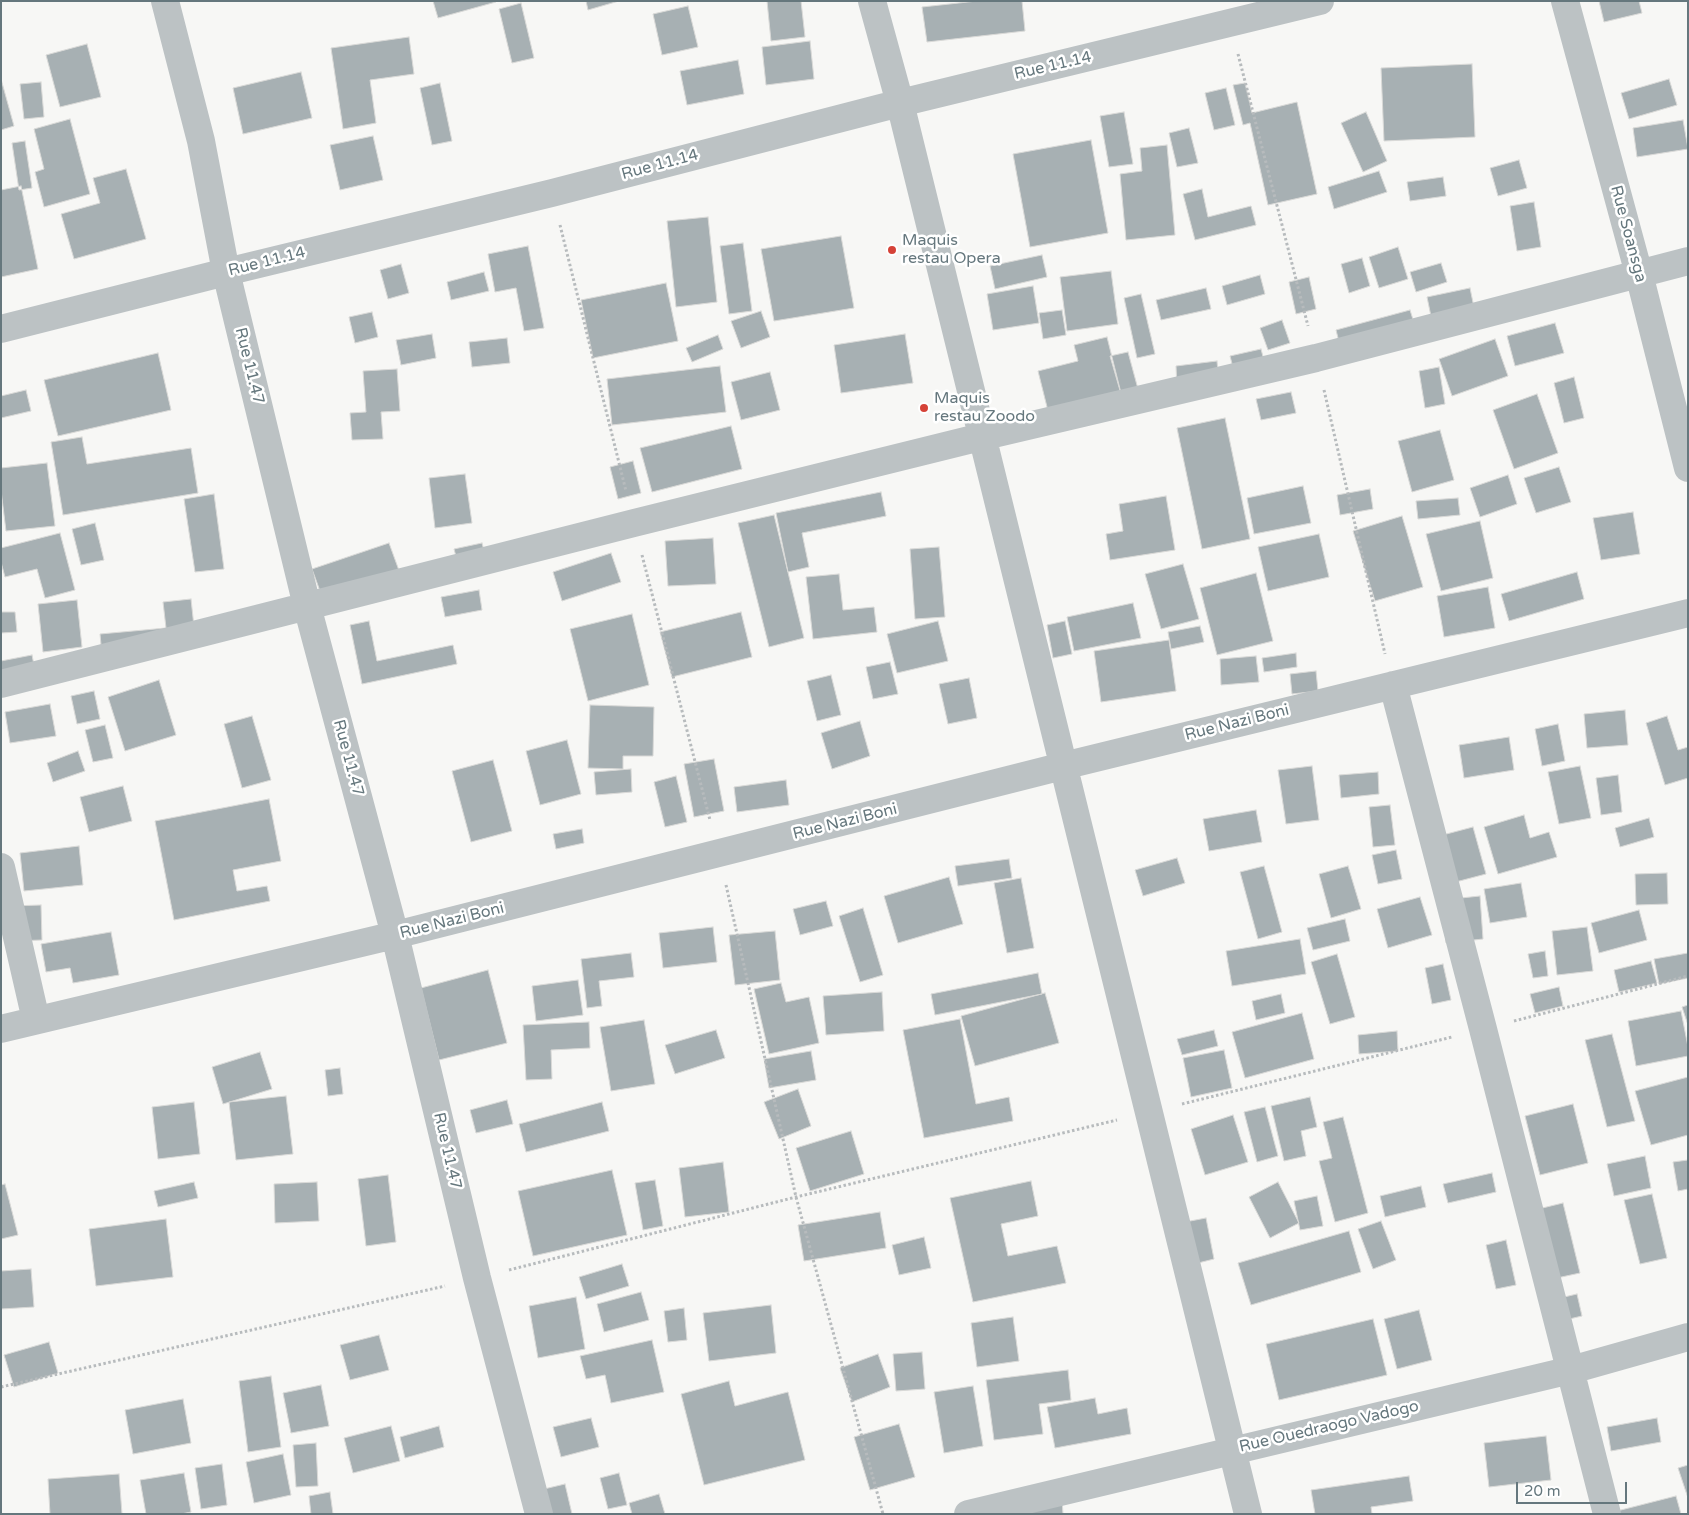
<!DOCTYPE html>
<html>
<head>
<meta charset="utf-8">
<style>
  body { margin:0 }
  #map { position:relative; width:1689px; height:1515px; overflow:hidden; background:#f7f7f5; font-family:"Varela Round",sans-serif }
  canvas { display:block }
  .frame { position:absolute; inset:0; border:2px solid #65777d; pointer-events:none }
  .scale { position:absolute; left:1516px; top:1482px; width:111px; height:22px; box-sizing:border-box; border:2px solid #65777d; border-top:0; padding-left:6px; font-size:15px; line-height:18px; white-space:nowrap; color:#65777d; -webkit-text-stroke:4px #fff; paint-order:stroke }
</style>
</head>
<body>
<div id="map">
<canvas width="1689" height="1515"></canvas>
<div class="frame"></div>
<div class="scale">20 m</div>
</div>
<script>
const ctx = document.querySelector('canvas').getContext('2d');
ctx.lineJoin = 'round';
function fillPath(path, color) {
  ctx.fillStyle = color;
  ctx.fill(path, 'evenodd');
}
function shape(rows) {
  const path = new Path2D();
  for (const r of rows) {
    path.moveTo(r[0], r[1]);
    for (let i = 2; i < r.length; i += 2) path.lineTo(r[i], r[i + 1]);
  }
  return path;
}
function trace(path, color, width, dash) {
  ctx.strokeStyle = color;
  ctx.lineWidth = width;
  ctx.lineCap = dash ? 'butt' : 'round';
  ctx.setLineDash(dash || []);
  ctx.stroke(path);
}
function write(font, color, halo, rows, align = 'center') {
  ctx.font = font + ' "Varela Round",sans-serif';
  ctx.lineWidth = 5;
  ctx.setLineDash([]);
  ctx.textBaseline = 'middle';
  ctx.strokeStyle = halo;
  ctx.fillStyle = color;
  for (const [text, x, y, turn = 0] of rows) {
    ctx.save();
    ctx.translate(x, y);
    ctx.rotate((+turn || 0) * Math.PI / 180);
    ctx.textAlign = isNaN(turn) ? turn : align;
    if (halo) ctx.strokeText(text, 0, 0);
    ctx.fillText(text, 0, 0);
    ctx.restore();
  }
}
const building = shape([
  [433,1,496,1,496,2,438,18,433,1],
  [586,1,619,1,588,10,586,1],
  [767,1,801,1,805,37,771,41,767,1],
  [977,1,1022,1,1025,31,927,42,922,7,977,1],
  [1599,1,1639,1,1642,13,1604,22,1599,1],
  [521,3,534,58,512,63,499,9,521,3],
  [688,6,698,47,662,55,653,14,688,6],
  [409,37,414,74,370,80,376,123,343,129,331,48,409,37],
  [810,41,814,79,766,85,762,47,810,41],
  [87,44,101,97,60,107,46,55,87,44],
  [738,60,744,94,687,105,680,71,738,60],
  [1472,64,1475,137,1384,141,1381,68,1472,64],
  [301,72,312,118,243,134,233,88,301,72],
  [1,79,14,126,1,130,1,79],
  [1669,79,1677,105,1629,119,1621,93,1669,79],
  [41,82,44,117,24,119,20,84,41,82],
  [440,83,452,141,432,145,420,88,440,83],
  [1245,83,1252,113,1297,102,1317,194,1268,205,1250,123,1243,125,1233,85,1245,83],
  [1226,88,1235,125,1214,130,1205,93,1226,88],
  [1124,112,1133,164,1109,167,1100,116,1124,112],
  [1366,112,1387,161,1363,172,1341,123,1366,112],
  [70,119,90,194,44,207,35,172,44,169,34,129,70,119],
  [1683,120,1688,149,1637,157,1633,128,1683,120],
  [1189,128,1198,163,1177,167,1169,133,1189,128],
  [373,136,383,180,340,190,330,145,373,136],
  [1091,140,1108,233,1030,247,1013,154,1091,140],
  [25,141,32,188,19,190,12,143,25,141],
  [1167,145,1175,235,1126,240,1120,174,1142,171,1140,148,1167,145],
  [1519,160,1527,188,1498,196,1490,168,1519,160],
  [126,169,146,239,74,259,61,214,100,203,93,178,126,169],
  [1379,171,1387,192,1334,209,1328,187,1379,171],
  [1443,177,1446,196,1410,201,1407,182,1443,177],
  [21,186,38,269,1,277,1,190,21,186],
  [1202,189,1208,217,1251,206,1256,225,1195,240,1183,194,1202,189],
  [1534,202,1541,247,1517,251,1510,206,1534,202],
  [708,217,717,302,676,307,667,221,708,217],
  [841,236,854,308,774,321,761,249,841,236],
  [743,243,752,311,729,314,720,246,743,243],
  [528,246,544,328,524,331,516,288,495,292,488,254,528,246],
  [1398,247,1408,279,1379,288,1369,257,1398,247],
  [1042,255,1047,277,995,289,990,266,1042,255],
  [1362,258,1370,286,1349,293,1341,264,1362,258],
  [1441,263,1447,282,1416,292,1410,272,1441,263],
  [401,264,409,293,388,299,380,270,401,264],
  [1111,271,1118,324,1067,331,1060,277,1111,271],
  [484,272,489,291,451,300,447,282,484,272],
  [1260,275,1265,294,1227,305,1222,286,1260,275],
  [1309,277,1316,309,1296,314,1289,282,1309,277],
  [666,283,678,341,593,358,581,300,666,283],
  [1033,286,1039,323,993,330,987,294,1033,286],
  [1206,288,1211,309,1161,320,1156,300,1206,288],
  [1470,288,1476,317,1433,326,1427,297,1470,288],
  [1141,294,1155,354,1137,358,1124,298,1141,294],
  [1062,310,1066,335,1043,339,1039,313,1062,310],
  [1410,310,1416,329,1341,350,1336,330,1410,310],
  [761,311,770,337,741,348,731,321,761,311],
  [372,312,378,337,355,343,349,317,372,312],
  [1282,320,1290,343,1268,350,1260,328,1282,320],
  [1555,323,1564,353,1515,366,1507,336,1555,323],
  [432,334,436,358,401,365,396,340,432,334],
  [905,334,913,383,841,393,834,345,905,334],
  [718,335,723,349,692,362,686,348,718,335],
  [1107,337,1124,405,1051,423,1038,371,1078,361,1074,345,1107,337],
  [507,338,510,363,472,367,469,342,507,338],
  [1495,339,1508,376,1452,396,1439,359,1495,339],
  [1261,349,1267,372,1236,379,1230,356,1261,349],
  [1128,352,1138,389,1121,394,1110,356,1128,352],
  [158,353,171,410,58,436,44,380,158,353],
  [1217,361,1219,383,1177,388,1176,366,1217,361],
  [720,366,726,412,612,425,607,379,720,366],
  [1439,367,1445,404,1425,408,1419,371,1439,367],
  [397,369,400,411,381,412,383,439,352,440,350,413,366,412,363,371,397,369],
  [770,372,780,410,741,420,731,382,770,372],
  [1574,377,1584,418,1564,423,1554,383,1574,377],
  [26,390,31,411,1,418,1,396,26,390],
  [1291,392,1296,413,1261,420,1256,399,1291,392],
  [1537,394,1558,453,1514,469,1493,410,1537,394],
  [1225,418,1250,539,1202,549,1177,428,1225,418],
  [731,426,742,469,652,492,640,448,731,426],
  [1440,430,1454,480,1412,492,1398,441,1440,430],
  [82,437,87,464,191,448,198,493,63,515,51,442,82,437],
  [633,461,641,493,618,499,610,467,633,461],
  [47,463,55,526,6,531,1,490,1,468,47,463],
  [1559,467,1571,502,1536,513,1524,478,1559,467],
  [465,474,472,523,435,528,429,478,465,474],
  [1508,475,1517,504,1480,517,1470,488,1508,475],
  [1303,486,1311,523,1254,534,1247,498,1303,486],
  [1370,489,1373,509,1340,515,1337,495,1370,489],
  [881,492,886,516,802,533,809,567,788,572,776,513,881,492],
  [214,494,224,569,195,572,184,499,214,494],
  [1166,496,1175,550,1110,560,1106,534,1123,531,1119,504,1166,496],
  [1458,498,1460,515,1418,519,1416,501,1458,498],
  [1633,512,1640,554,1601,560,1593,518,1633,512],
  [774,515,804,638,769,647,738,523,774,515],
  [1402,516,1423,587,1375,601,1353,531,1402,516],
  [1480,521,1493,578,1441,591,1426,534,1480,521],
  [95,523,104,560,81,565,72,529,95,523],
  [60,533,75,590,45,598,37,569,5,577,1,562,1,548,60,533],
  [1319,534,1329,577,1268,591,1258,547,1319,534],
  [713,538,716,584,668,586,665,541,713,538],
  [389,543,401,576,324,602,312,569,389,543],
  [482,543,486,558,458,564,454,549,482,543],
  [939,547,945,617,915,619,910,549,939,547],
  [611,553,621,582,562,601,553,572,611,553],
  [1183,564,1199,619,1161,629,1145,574,1183,564],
  [1577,572,1584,599,1509,621,1501,594,1577,572],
  [1256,573,1273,641,1217,655,1200,588,1256,573],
  [839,574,843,610,874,607,877,632,813,639,806,577,839,574],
  [1488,587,1495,628,1444,637,1437,596,1488,587],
  [479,590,482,610,445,617,441,597,479,590],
  [191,599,196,645,102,655,100,634,166,628,163,602,191,599],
  [77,600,82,647,43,652,38,604,77,600],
  [1133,603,1141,638,1074,651,1067,617,1133,603],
  [1,612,15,612,17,632,1,633,1,612],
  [741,612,752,657,672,677,660,632,741,612],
  [632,614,649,685,588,701,570,629,632,614],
  [369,621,377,661,453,645,457,664,362,684,350,625,369,621],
  [938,621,948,661,897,673,887,634,938,621],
  [1065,621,1072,654,1053,658,1047,625,1065,621],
  [1200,626,1204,642,1171,649,1168,632,1200,626],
  [1169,640,1176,691,1101,702,1094,651,1169,640],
  [1296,653,1297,667,1264,672,1262,658,1296,653],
  [32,655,37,680,1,687,1,661,32,655],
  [1256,656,1259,682,1221,685,1220,659,1256,656],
  [890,662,898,694,873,699,866,667,890,662],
  [1316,671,1318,691,1292,694,1290,674,1316,671],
  [831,675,841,715,817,721,807,681,831,675],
  [969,678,977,718,948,724,939,684,969,678],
  [159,680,176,735,125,751,108,697,159,680],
  [94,691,100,719,77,724,71,696,94,691],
  [50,704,56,736,10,743,5,712,50,704],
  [590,705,654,707,653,756,623,756,623,769,588,768,590,705],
  [1625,710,1628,745,1587,748,1584,714,1625,710],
  [252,716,271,780,242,788,224,724,252,716],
  [1667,716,1678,750,1688,747,1688,778,1665,785,1646,723,1667,716],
  [860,721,870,756,832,769,821,733,860,721],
  [1558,724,1565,761,1542,766,1535,729,1558,724],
  [105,725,113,758,93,762,85,730,105,725],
  [1509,737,1514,770,1464,778,1459,745,1509,737],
  [567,740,581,794,540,805,526,751,567,740],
  [78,751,85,771,53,782,47,763,78,751],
  [714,759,724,811,694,817,684,764,714,759],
  [493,760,512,831,471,842,452,771,493,760],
  [1312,766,1319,820,1286,824,1278,770,1312,766],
  [1580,766,1591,818,1559,824,1548,772,1580,766],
  [631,769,632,792,596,795,594,772,631,769],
  [1378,772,1379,794,1341,798,1339,775,1378,772],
  [1618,775,1622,812,1601,815,1596,778,1618,775],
  [676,776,687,822,665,827,654,782,676,776],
  [786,780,789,805,737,812,734,787,786,780],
  [123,786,132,821,89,832,80,797,123,786],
  [269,799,281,861,233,870,237,891,267,886,270,901,174,920,155,821,269,799],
  [1390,805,1395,845,1373,847,1369,807,1390,805],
  [1256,810,1262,842,1209,851,1203,819,1256,810],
  [1524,815,1530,838,1549,832,1557,857,1498,874,1484,827,1524,815],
  [1649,818,1654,837,1620,847,1615,828,1649,818],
  [1473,827,1486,874,1448,884,1435,837,1473,827],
  [582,829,584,843,556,849,553,834,582,829],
  [79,846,83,885,24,891,20,853,79,846],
  [1396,850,1402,879,1378,884,1372,855,1396,850],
  [1177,858,1185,883,1143,896,1135,870,1177,858],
  [1009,859,1012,878,958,886,955,866,1009,859],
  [1264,866,1282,932,1258,939,1240,872,1264,866],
  [1348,866,1361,909,1331,918,1319,874,1348,866],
  [1667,873,1668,904,1636,905,1635,874,1667,873],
  [949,877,963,924,898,943,884,896,949,877],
  [1021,878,1034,948,1007,953,994,883,1021,878],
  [1521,883,1527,917,1490,923,1484,889,1521,883],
  [1480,896,1483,939,1446,943,1442,900,1480,896],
  [1420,897,1432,935,1388,948,1377,909,1420,897],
  [826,901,833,926,800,935,793,909,826,901],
  [41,905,42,940,11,941,10,906,41,905],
  [863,908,883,975,860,982,839,916,863,908],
  [1639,910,1647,940,1599,953,1591,923,1639,910],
  [1345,919,1350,941,1313,950,1307,928,1345,919],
  [713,927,717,962,663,968,659,933,713,927],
  [1587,927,1593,971,1557,975,1552,931,1587,927],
  [775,931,780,980,735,985,729,935,775,931],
  [111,932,119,975,73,983,70,968,46,972,41,944,111,932],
  [1300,939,1306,974,1232,986,1226,951,1300,939],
  [1545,951,1548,976,1533,978,1528,954,1545,951],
  [631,953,634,977,599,981,602,1006,587,1008,581,959,631,953],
  [1688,953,1688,978,1659,984,1654,959,1688,953],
  [1337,954,1355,1017,1330,1024,1311,962,1337,954],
  [1651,961,1657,983,1619,992,1614,970,1651,961],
  [1443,964,1451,1000,1432,1004,1425,968,1443,964],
  [488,970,507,1043,439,1060,421,988,488,970],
  [1038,973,1042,994,935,1015,931,994,1038,973],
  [578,980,583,1015,536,1021,532,986,578,980],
  [781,983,786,1002,809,997,819,1043,769,1054,754,989,781,983],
  [1559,987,1563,1006,1535,1013,1530,994,1559,987],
  [882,992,884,1031,826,1035,823,996,882,992],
  [1045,993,1059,1043,975,1066,961,1016,1045,993],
  [1281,994,1285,1013,1256,1020,1252,1001,1281,994],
  [1688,1005,1688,1025,1682,1007,1688,1005],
  [1681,1011,1688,1047,1688,1056,1636,1066,1628,1021,1681,1011],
  [1302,1013,1314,1059,1245,1078,1232,1032,1302,1013],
  [960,1019,976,1104,1009,1097,1013,1121,924,1138,903,1030,960,1019],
  [644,1020,655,1084,611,1091,600,1027,644,1020],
  [589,1022,590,1048,551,1050,552,1079,526,1080,523,1025,589,1022],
  [716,1030,725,1058,675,1074,665,1045,716,1030],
  [1214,1030,1218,1046,1182,1055,1177,1039,1214,1030],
  [1397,1031,1398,1051,1359,1054,1358,1035,1397,1031],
  [1612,1034,1635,1121,1607,1127,1585,1040,1612,1034],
  [1224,1050,1232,1088,1191,1097,1183,1058,1224,1050],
  [811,1051,816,1080,769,1088,764,1059,811,1051],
  [260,1052,272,1089,223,1104,212,1067,260,1052],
  [340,1068,343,1094,328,1096,325,1070,340,1068],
  [1688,1077,1688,1135,1651,1145,1635,1091,1688,1077],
  [798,1089,811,1126,779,1139,764,1102,798,1089],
  [286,1096,293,1154,236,1160,229,1102,286,1096],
  [1310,1097,1317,1127,1301,1131,1306,1156,1284,1161,1271,1106,1310,1097],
  [507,1100,513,1124,476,1133,470,1110,507,1100],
  [194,1102,200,1154,158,1159,152,1107,194,1102],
  [602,1102,609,1131,526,1152,519,1124,602,1102],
  [1573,1104,1588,1163,1540,1175,1525,1116,1573,1104],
  [1265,1107,1278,1156,1257,1162,1244,1112,1265,1107],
  [1233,1115,1248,1162,1205,1175,1191,1129,1233,1115],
  [1343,1117,1368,1213,1335,1222,1319,1161,1332,1158,1323,1122,1343,1117],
  [851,1131,864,1174,810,1191,796,1148,851,1131],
  [1645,1156,1651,1188,1614,1196,1607,1164,1645,1156],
  [1688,1160,1688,1189,1678,1191,1673,1162,1688,1160],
  [723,1162,729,1212,685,1217,679,1168,723,1162],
  [612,1170,627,1235,533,1256,518,1191,612,1170],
  [1492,1173,1496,1192,1448,1203,1443,1184,1492,1173],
  [388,1175,396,1242,366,1246,358,1179,388,1175],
  [655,1180,663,1226,643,1230,635,1183,655,1180],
  [1031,1181,1038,1216,1001,1224,1008,1256,1057,1246,1066,1283,973,1302,950,1198,1031,1181],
  [194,1182,198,1198,158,1207,154,1191,194,1182],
  [317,1182,319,1221,275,1223,274,1184,317,1182],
  [1278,1182,1299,1223,1270,1238,1249,1197,1278,1182],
  [5,1184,18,1235,1,1239,1,1185,5,1184],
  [1421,1186,1426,1207,1385,1217,1380,1196,1421,1186],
  [1652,1194,1667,1258,1640,1264,1624,1200,1652,1194],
  [1317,1196,1323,1226,1300,1230,1294,1201,1317,1196],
  [1563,1203,1580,1273,1543,1281,1526,1212,1563,1203],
  [880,1212,886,1248,804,1261,798,1225,880,1212],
  [1206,1218,1214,1259,1194,1264,1185,1222,1206,1218],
  [166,1219,173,1277,96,1286,89,1229,166,1219],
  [1381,1221,1396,1260,1373,1269,1358,1229,1381,1221],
  [1349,1231,1361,1272,1251,1305,1238,1263,1349,1231],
  [924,1237,931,1268,899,1275,892,1245,924,1237],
  [1506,1240,1516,1285,1496,1289,1486,1245,1506,1240],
  [622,1264,629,1286,586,1299,579,1277,622,1264],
  [31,1269,34,1307,1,1309,1,1271,31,1269],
  [641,1292,649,1320,604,1332,597,1304,641,1292],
  [1577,1294,1582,1316,1548,1324,1543,1302,1577,1294],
  [576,1297,585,1349,538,1358,529,1306,576,1297],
  [771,1305,776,1353,709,1361,703,1313,771,1305],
  [684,1308,687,1340,668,1342,664,1311,684,1308],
  [1419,1310,1432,1360,1397,1369,1384,1319,1419,1310],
  [1013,1317,1019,1361,977,1367,971,1323,1013,1317],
  [1373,1319,1387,1375,1279,1400,1266,1344,1373,1319],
  [379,1335,389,1370,350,1380,340,1345,379,1335],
  [652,1340,664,1392,611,1403,605,1375,586,1379,580,1356,652,1340],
  [49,1342,58,1373,14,1387,4,1355,49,1342],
  [922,1352,925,1389,896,1391,893,1354,922,1352],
  [878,1354,890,1387,852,1402,840,1368,878,1354],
  [1068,1370,1071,1400,1039,1404,1043,1434,994,1440,986,1380,1068,1370],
  [271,1376,281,1447,248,1452,239,1381,271,1376],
  [729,1381,735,1406,788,1392,805,1460,704,1485,681,1394,729,1381],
  [321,1385,329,1426,291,1433,283,1393,321,1385],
  [973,1386,983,1446,944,1453,934,1392,973,1386],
  [1095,1398,1098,1414,1127,1408,1131,1434,1055,1448,1047,1407,1095,1398],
  [183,1399,191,1443,133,1454,125,1410,183,1399],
  [591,1418,599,1447,561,1457,553,1427,591,1418],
  [1657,1418,1661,1442,1611,1451,1607,1427,1657,1418],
  [899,1424,915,1477,870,1490,854,1437,899,1424],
  [391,1426,400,1461,353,1473,344,1438,391,1426],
  [439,1426,444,1447,405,1458,400,1437,439,1426],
  [1546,1436,1551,1480,1489,1487,1484,1443,1546,1436],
  [316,1443,318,1486,296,1487,293,1445,316,1443],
  [283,1454,291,1495,254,1503,246,1462,283,1454],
  [222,1464,227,1505,201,1509,195,1468,222,1464],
  [1688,1465,1688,1498,1678,1468,1688,1465],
  [184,1473,191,1512,181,1514,146,1514,140,1480,184,1473],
  [619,1473,627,1505,608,1509,600,1478,619,1473],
  [119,1474,122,1514,50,1514,48,1479,119,1474],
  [1409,1476,1413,1501,1371,1507,1372,1514,1315,1514,1311,1490,1409,1476],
  [565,1484,572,1514,550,1514,544,1489,565,1484],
  [330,1492,333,1514,311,1514,309,1496,330,1492],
  [659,1494,665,1514,632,1514,629,1503,659,1494],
  [1676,1496,1681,1514,1618,1514,1617,1511,1676,1496],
  [1031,1500,1062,1500,1063,1514,1032,1514,1031,1500]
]);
const path = shape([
  [1238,54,1308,326],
  [560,225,626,491],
  [1324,390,1385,654],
  [642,555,710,820],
  [726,885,796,1197,883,1514],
  [1514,1021,1688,976],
  [1182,1104,1452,1037],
  [509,1270,796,1197,1117,1120],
  [1,1387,445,1286]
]);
const minor = shape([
  [165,1,201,141,226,272,307,606,395,935,477,1278,539,1514],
  [872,1,900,103,1248,1514],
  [1565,1,1639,274,1688,468],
  [1,329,226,272,552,193,900,103,1320,1],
  [1,684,634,523,981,437,1316,358,1688,261],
  [1393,685,1483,1029,1607,1514],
  [1,867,36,1020],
  [1,1029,395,935,1063,766,1688,613],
  [968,1514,1571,1370,1688,1337]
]);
const markers = [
  [892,250,5,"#d54237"],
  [924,408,5,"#d54237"]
];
const streetNames = [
  ["Rue 11.14",1053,66,-13],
  ["Rue 11.14",660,165,-15],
  ["Rue Soansga",1628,234,75],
  ["Rue 11.14",267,262,-14],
  ["Rue 11.47",249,366,76],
  ["Rue Nazi Boni",1237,723,-14],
  ["Rue 11.47",348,758,75],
  ["Rue Nazi Boni",845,822,-14],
  ["Rue Nazi Boni",452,921,-14],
  ["Rue 11.47",447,1151,77],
  ["Rue Ouedraogo Vadogo",1329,1427,-13]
];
const poiNames = [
  ["Maquis",902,241],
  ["restau Opera",902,259],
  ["Maquis",934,399],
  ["restau Zoodo",934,417]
];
fillPath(building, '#a7b0b3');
trace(building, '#d9d9d7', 1);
trace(path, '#b7bbbd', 3, [2.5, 2.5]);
trace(minor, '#bcc2c4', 28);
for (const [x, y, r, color] of markers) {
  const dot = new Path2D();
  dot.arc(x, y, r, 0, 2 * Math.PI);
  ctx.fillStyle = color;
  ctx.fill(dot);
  trace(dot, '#fff', 2);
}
write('16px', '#65777d', '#fff', streetNames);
write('16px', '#65777d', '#fff', poiNames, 'left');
</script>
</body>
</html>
